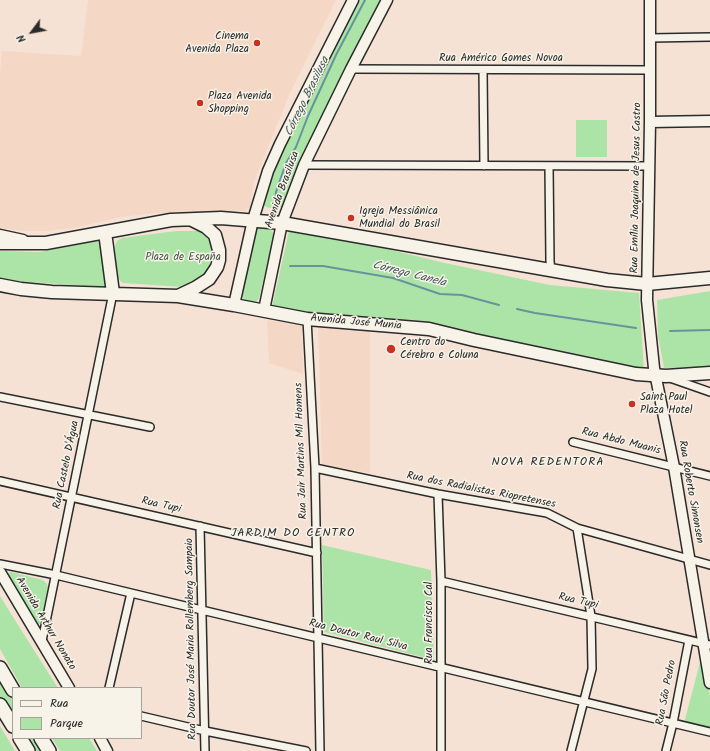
<!DOCTYPE html>
<html>
<head>
<meta charset="utf-8">
<style>
  body { margin:0 }
  #map { position:relative; width:710px; height:751px; overflow:hidden; background:#f6e2d4; font-family:Kalam,sans-serif }
  canvas { display:block }
  .legend { position:absolute; left:12px; top:687px; width:130px; height:52px; box-sizing:border-box; background:#f7f3e8; border:1px solid #a5a39c; margin:0; padding:5px 7px; list-style:none; font-size:12px; color:#2b2b2b }
  .legend li { display:flex; align-items:center; gap:8px; height:20px }
  .legend b { width:20px; border:1px solid #a5a39c }
  .north { position:absolute; left:12px; top:12px; width:40px; height:40px; -webkit-text-stroke:3px #f7f3e8; paint-order:stroke; rotate:238deg; font-size:11px; font-weight:700; line-height:16px; text-align:center; color:#2b2b2b }
  .north::after { content:''; display:block; margin:auto; width:14px; height:18px; background:#2b2b2b; clip-path:polygon(50% 0,100% 100%,50% 72%,0 100%) }
</style>
</head>
<body>
<div id="map">
<canvas width="710" height="751"></canvas>
<ul class="legend">
<li><b style="height:5px;background:#f7f3e8"></b>Rua</li>
<li><b style="height:11px;background:#ace4a8"></b>Parque</li>
</ul>
<div class="north">N</div>
</div>
<script>
const ctx = document.querySelector('canvas').getContext('2d');
ctx.lineJoin = 'round';
function fillPath(path, color) {
  ctx.fillStyle = color;
  ctx.fill(path, 'evenodd');
}
function shape(rows) {
  const path = new Path2D();
  for (const r of rows) {
    path.moveTo(r[0], r[1]);
    for (let i = 2; i < r.length; i += 2) path.lineTo(r[i], r[i + 1]);
  }
  return path;
}
function trace(path, color, width, dash) {
  ctx.strokeStyle = color;
  ctx.lineWidth = width;
  ctx.lineCap = dash ? 'butt' : 'round';
  ctx.setLineDash(dash || []);
  ctx.stroke(path);
}
function write(font, color, halo, rows, align = 'center') {
  ctx.font = font + ' Kalam,sans-serif';
  ctx.lineWidth = 3;
  ctx.setLineDash([]);
  ctx.textBaseline = 'middle';
  ctx.strokeStyle = halo;
  ctx.fillStyle = color;
  for (const [text, x, y, turn = 0] of rows) {
    ctx.save();
    ctx.translate(x, y);
    ctx.rotate((+turn || 0) * Math.PI / 180);
    ctx.textAlign = isNaN(turn) ? turn : align;
    if (halo) ctx.strokeText(text, 0, 0);
    ctx.fillText(text, 0, 0);
    ctx.restore();
  }
}
const built = shape([
  [88,0,336,0,290,93,254,182,250,207,245,211,157,213,121,217,75,228,46,231,25,231,0,228,0,74,2,51,81,56],
  [267,320,302,326,303,374,269,363],
  [318,324,370,329,370,473,322,465]
]);
const green = shape([
  [357,0,383,0,297,171,282,206,277,210,263,206,263,197,270,174,315,87],
  [576,120,607,120,607,157,576,157],
  [262,225,267,226,271,230,274,235,259,298,256,302,253,303,245,302,242,294,256,227],
  [176,231,199,231,205,235,210,242,212,250,210,267,208,272,198,283,183,287,123,283,120,281,117,274,114,249,116,243,118,240,122,238],
  [289,231,366,244,445,263,550,285,639,293,644,370,428,323,382,318,307,314,272,307],
  [96,241,100,243,101,249,105,282,105,286,101,287,0,280,0,251,40,252],
  [710,291,710,367,664,368,658,335,657,300],
  [322,545,431,570,434,660,324,632],
  [11,572,43,580,47,584,48,587,40,624,36,624,6,574],
  [0,596,13,617,58,688,22,688,0,649],
  [703,651,710,697,710,729,684,723],
  [0,678,13,700,13,719,0,698],
  [0,726,15,751,0,751],
  [24,738,36,738,44,751,32,751],
  [52,738,89,738,97,751,60,751]
]);
const stream = shape([
  [275,204,276,192,286,163,296,147,308,116,336,55,365,0],
  [290,266,323,266,393,278,440,294,462,295,499,305],
  [517,309,535,313,636,328],
  [670,331,710,330]
]);
const street = shape([
  [650,38,710,37],
  [351,69,650,70],
  [483,70,484,166],
  [304,165,649,166],
  [549,166,550,261,551,271],
  [307,319,315,468,320,751],
  [670,378,710,392],
  [0,397,150,427],
  [573,442,710,476],
  [315,468,438,494,547,513,577,528,710,565],
  [0,481,317,553],
  [438,494,441,581,441,751],
  [200,526,205,751],
  [0,564,56,575,710,732],
  [441,581,710,645],
  [42,641,113,293],
  [109,688,131,593],
  [141,716,205,731,306,751],
  [571,751,592,669,591,616,577,528],
  [666,751,673,723,689,640]
]);
const secondary = shape([
  [650,0,650,122,647,300,654,368,674,467,710,683],
  [650,122,710,121],
  [0,235,23,240],
  [234,305,253,220,268,171,280,144,353,0],
  [264,310,282,223,304,165,351,69,387,0],
  [0,572,69,688],
  [100,738,107,751]
]);
const primary = shape([
  [105,232,113,293],
  [0,243,46,243,171,220,221,218,282,223,607,280,647,284,710,278],
  [0,285,21,289,52,292,178,296,234,305,307,319,429,329,474,340,636,374,666,376,710,373],
  [178,296,195,288,209,279,217,267,219,260,219,250,215,235,206,227,192,220]
]);
const highway = shape([
  [0,668,13,690],
  [0,705,13,726],
  [20,738,28,751],
  [41,738,49,751]
]);
const markers = [
  [257,43,4,"#c8321e"],
  [200,103,4,"#c8321e"],
  [351,218,4,"#c8321e"],
  [391,349,5,"#c8321e"],
  [632,404,4,"#c8321e"]
];
const poiNames = [
  ["Cinema",249,37,"right"],
  ["Avenida Plaza",249,50,"right"],
  ["Plaza Avenida",208,97],
  ["Shopping",208,110],
  ["Igreja Messiânica",359,212],
  ["Mundial do Brasil",359,225],
  ["Centro do",400,343],
  ["Cérebro e Coluna",400,356],
  ["Saint Paul",640,398],
  ["Plaza Hotel",640,411]
];
const streetNames = [
  ["Rua Américo Gomes Novoa",501,59],
  ["Rua Emília Joaquina de Jesus Castro",637,188,-89],
  ["Avenida Brasilusa",283,190,-70],
  ["Avenida José Munia",356,323,5],
  ["Rua Abdo Muanis",621,442,14],
  ["Rua Jair Martins Mil Homens",302,451,-92],
  ["Rua Castelo D'Água",67,465,-78],
  ["Rua dos Radialistas Riopretenses",481,491,11],
  ["Rua Roberto Simonsen",690,492,80],
  ["Rua Tupi",161,506,13],
  ["Rua Tupi",578,602,13],
  ["Rua Francisco Cal",430,623,-90],
  ["Avenida Arthur Nonato",45,624,59],
  ["Rua Doutor Raul Silva",358,636,14],
  ["Rua Doutor José Maria Rollemberg Sampaio",192,639,-91],
  ["Rua São Pedro",667,693,-79]
];
const parkNames = [
  ["Plaza de España",183,258]
];
const waterNames = [
  ["Córrego Brasilusa",308,97,-64],
  ["Córrego Canela",409,275,14]
];
const neighbourhoodNames = [
  ["NOVA REDENTORA",548,463],
  ["JARDIM DO CENTRO",293,534]
];
fillPath(built, '#f5d7c6');
fillPath(green, '#ace4a8');
trace(stream, '#65959b', 2);
trace(street, '#2b2b2b', 10);
trace(secondary, '#2b2b2b', 13);
trace(primary, '#2b2b2b', 15);
trace(highway, '#2b2b2b', 16);
trace(street, '#f7f3e8', 7);
trace(secondary, '#f7f3e8', 10);
trace(primary, '#f7f3e8', 12);
trace(highway, '#f7f3e8', 13);
for (const [x, y, r, color] of markers) {
  const dot = new Path2D();
  dot.arc(x, y, r, 0, 2 * Math.PI);
  ctx.fillStyle = color;
  ctx.fill(dot);
  trace(dot, '#f7f3e8', 1.5);
}
write('11px', '#2b2b2b', '#f7f3e8', poiNames, 'left');
write('11px', '#2b2b2b', '#f7f3e8', streetNames);
write('11px', '#4b594a', '#f7f3e8', parkNames);
write('italic 12px', '#43575a', '#f7f3e8', waterNames);
ctx.letterSpacing = '1px';
write('12px', '#2b2b2b', '#f7f3e8', neighbourhoodNames);
ctx.letterSpacing = '0px';
</script>
</body>
</html>
